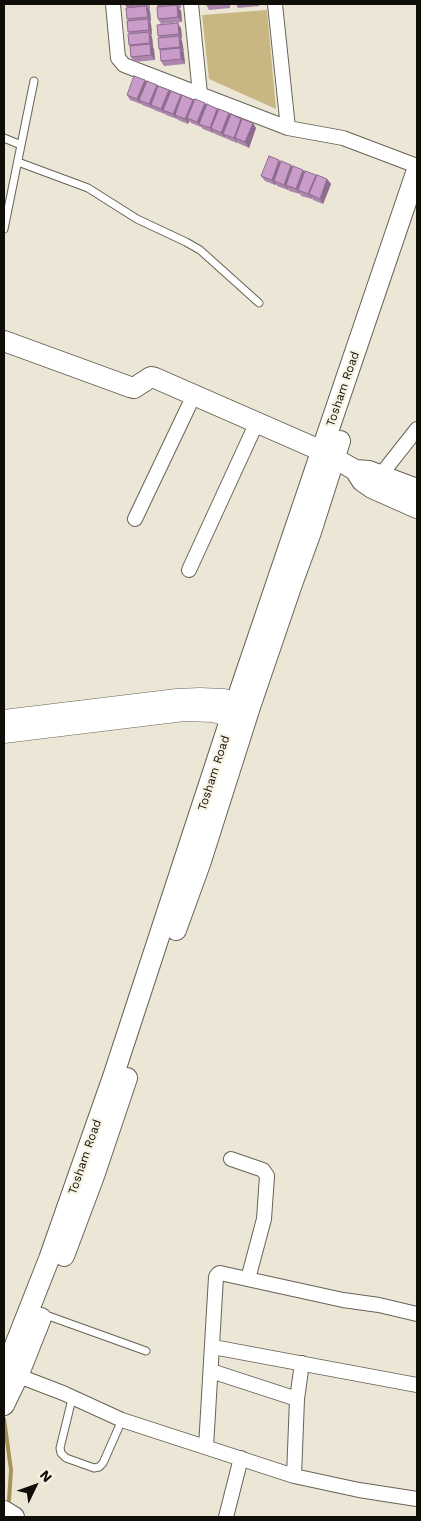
<!DOCTYPE html>
<html>
<head>
<meta charset="utf-8">
<style>
  body { margin:0 }
  #map { position:relative; width:421px; height:1521px; overflow:hidden; background:#ebe6d6; font-family:"Work Sans",sans-serif }
  canvas { display:block }
  .frame { position:absolute; inset:0; border:5px solid #100e09; pointer-events:none }
  .north { position:absolute; left:10px; top:1461px; width:50px; height:50px; -webkit-text-stroke:4px #f8f3e3; paint-order:stroke; rotate:48deg; font-size:14px; font-weight:700; line-height:20px; text-align:center; color:#100e09 }
  .north::after { content:''; display:block; margin:auto; width:18px; height:22px; background:#100e09; clip-path:polygon(50% 0,100% 100%,50% 72%,0 100%) }
</style>
</head>
<body>
<div id="map">
<canvas width="421" height="1521"></canvas>
<div class="frame"></div>
<div class="north">N</div>
</div>
<script>
const ctx = document.querySelector('canvas').getContext('2d');
ctx.lineJoin = 'round';
function fillPath(path, color) {
  ctx.fillStyle = color;
  ctx.fill(path, 'evenodd');
}
function shape(rows) {
  const path = new Path2D();
  for (const r of rows) {
    path.moveTo(r[0], r[1]);
    for (let i = 2; i < r.length; i += 2) path.lineTo(r[i], r[i + 1]);
  }
  return path;
}
function trace(path, color, width, dash) {
  ctx.strokeStyle = color;
  ctx.lineWidth = width;
  ctx.lineCap = dash ? 'butt' : 'round';
  ctx.setLineDash(dash || []);
  ctx.stroke(path);
}
function write(font, color, halo, rows, align = 'center') {
  ctx.font = font + ' "Work Sans",sans-serif';
  ctx.lineWidth = 4.5;
  ctx.setLineDash([]);
  ctx.textBaseline = 'middle';
  ctx.strokeStyle = halo;
  ctx.fillStyle = color;
  for (const [text, x, y, turn = 0] of rows) {
    ctx.save();
    ctx.translate(x, y);
    ctx.rotate((+turn || 0) * Math.PI / 180);
    ctx.textAlign = isNaN(turn) ? turn : align;
    if (halo) ctx.strokeText(text, 0, 0);
    ctx.fillText(text, 0, 0);
    ctx.restore();
  }
}
const green = shape([
  [267,10,276,109,209,79,202,15]
]);
const stream = shape([
  [4,1419,11,1470,9,1500]
]);
const service = shape([
  [4,138,21,145],
  [18,162,88,188,137,219,186,242,200,250,259,303],
  [4,229,34,81],
  [43,1314,146,1351],
  [72,1399,60,1448,61,1453,66,1458,94,1468,99,1467,103,1463,122,1420]
]);
const minor = shape([
  [113,4,118,58,124,65,288,128,343,138,417,166],
  [191,4,200,94],
  [275,4,288,128],
  [376,481,417,429],
  [135,519,194,395],
  [189,570,257,422],
  [231,1159,263,1170,267,1176,264,1219,248,1279],
  [213,1347,417,1385],
  [211,1371,297,1399],
  [11,1373,63,1393,122,1420,294,1476,359,1490,417,1499],
  [206,1447,216,1277,218,1274,220,1273,343,1300,379,1305,417,1314],
  [294,1476,297,1399,302,1363],
  [226,1517,241,1458]
]);
const tertiary = shape([
  [4,719,177,698,200,697,224,698,248,706],
  [4,734,184,712,213,713,243,721]
]);
const secondary = shape([
  [4,341,130,387,134,388,151,377,155,378,322,451,355,470,362,481,372,488,417,508],
  [355,470,369,471,417,489],
  [176,930,201,861,250,707,292,584,311,532,340,441],
  [64,1256,94,1176,127,1078],
  [4,1373,49,1259,113,1077,236,702,417,170],
  [4,1405,18,1376,41,1318],
  [4,1511,14,1517]
]);
const wall = shape([
  [150,4,150,9,149,9,150,11,151,22,150,22,151,24,152,35,151,35,152,37,155,60,134,62,131,57,130,46,129,45,130,34,128,32,128,21,127,19,127,8,126,6],
  [157,4,181,4,181,8,179,8,181,11,182,22,161,24,158,19,158,7],
  [206,4,230,4,230,8,209,10],
  [236,4,259,4,259,6,238,8],
  [181,28,182,39,181,39,182,41,185,64,164,66,161,61,160,50,159,49,160,38,158,36],
  [145,80,146,82,157,85,158,87,169,90,170,92,194,101,205,103,207,105,229,113,231,116,253,123,256,128,249,148,238,143,237,142,237,143,227,139,225,137,225,138,215,134,214,132,213,133,203,129,201,127,191,123,189,121,188,124,178,120,177,118,177,119,166,115,165,113,165,114,154,110,153,108,153,109,142,105,141,103,141,104,130,100,127,95],
  [280,163,305,172,327,179,331,184,323,204,313,200,312,198,312,199,301,196,300,193,300,194,289,191,288,189,288,190,277,186,276,184,275,185,265,181,261,176]
]);
const shadedWall = shape([
  [177,5,181,11,182,22,178,17],
  [146,6,150,11,151,22,148,17],
  [148,19,151,24,152,35,149,30],
  [178,23,181,28,182,39,179,34],
  [149,32,152,37,153,48,150,43],
  [179,36,182,41,184,52,180,47],
  [150,44,154,49,155,60,151,55],
  [180,48,184,53,185,64,181,59],
  [145,80,148,85,139,100,141,103,141,104,137,99],
  [157,85,160,90,151,105,153,108,153,109,149,104],
  [169,90,172,95,163,110,165,113,165,114,161,109],
  [181,95,185,100,175,115,177,118,177,119,173,114],
  [193,100,196,105,187,118,189,121,188,124,185,119],
  [205,103,209,108,199,124,201,127,197,122],
  [217,109,221,114,211,128,214,132,213,133,210,128],
  [229,113,233,118,223,134,225,137,225,138,221,133],
  [241,119,245,124,235,138,237,142,237,143,234,138],
  [253,123,256,128,249,148,245,142],
  [279,160,283,166,274,181,276,184,275,185,272,180],
  [291,165,295,170,286,185,288,189,288,190,284,185],
  [303,170,307,175,298,190,300,193,300,194,296,189],
  [316,175,319,180,309,194,312,198,312,199,308,194],
  [327,179,331,184,323,204,320,199]
]);
const building = shape([
  [126,4,147,4,126,6,126,4],
  [157,4,172,4,157,5,157,4],
  [206,4,220,4,206,5,206,4],
  [177,5,178,17,158,19,157,7,177,5],
  [146,6,148,17,127,19,126,8,146,6],
  [148,19,149,30,128,32,127,21,148,19],
  [178,23,179,34,158,36,157,25,178,23],
  [149,32,150,43,129,45,128,34,149,32],
  [179,36,180,47,159,49,158,38,179,36],
  [150,44,151,55,131,57,130,46,150,44],
  [180,48,181,59,161,61,160,50,180,48],
  [134,76,145,80,137,99,127,95,134,76],
  [147,81,157,85,149,104,139,100,147,81],
  [158,86,169,90,161,109,151,105,158,86],
  [171,91,181,95,173,114,163,110,171,91],
  [182,95,193,100,185,119,175,115,182,95],
  [195,99,205,103,197,122,187,118,195,99],
  [207,104,217,109,210,128,199,124,207,104],
  [219,109,229,113,221,133,211,128,219,109],
  [231,114,241,119,234,138,223,134,231,114],
  [242,119,253,123,245,142,235,138,242,119],
  [269,156,279,160,272,180,261,176,269,156],
  [281,161,291,165,284,185,274,181,281,161],
  [293,166,303,170,296,189,286,185,293,166],
  [305,171,316,175,308,194,298,190,305,171],
  [317,175,327,179,320,199,309,194,317,175]
]);
const streetNames = [
  ["Tosham Road",343,389,-71],
  ["Tosham Road",214,773,-72],
  ["Tosham Road",85,1157,-71]
];
fillPath(green, '#c9b783');
trace(stream, '#a69357', 4);
trace(service, '#676355', 9);
trace(minor, '#676355', 16);
trace(tertiary, '#676355', 19);
trace(secondary, '#676355', 22);
trace(service, '#fff', 7);
trace(minor, '#fff', 14);
trace(tertiary, '#fff', 18);
trace(secondary, '#fff', 20);
fillPath(wall, '#ad86ae');
fillPath(shadedWall, '#8d6d8d');
fillPath(building, '#c99cca');
trace(building, '#8d6d8d', 1);
write('12px', '#100e09', '#f8f3e3', streetNames);
</script>
</body>
</html>
